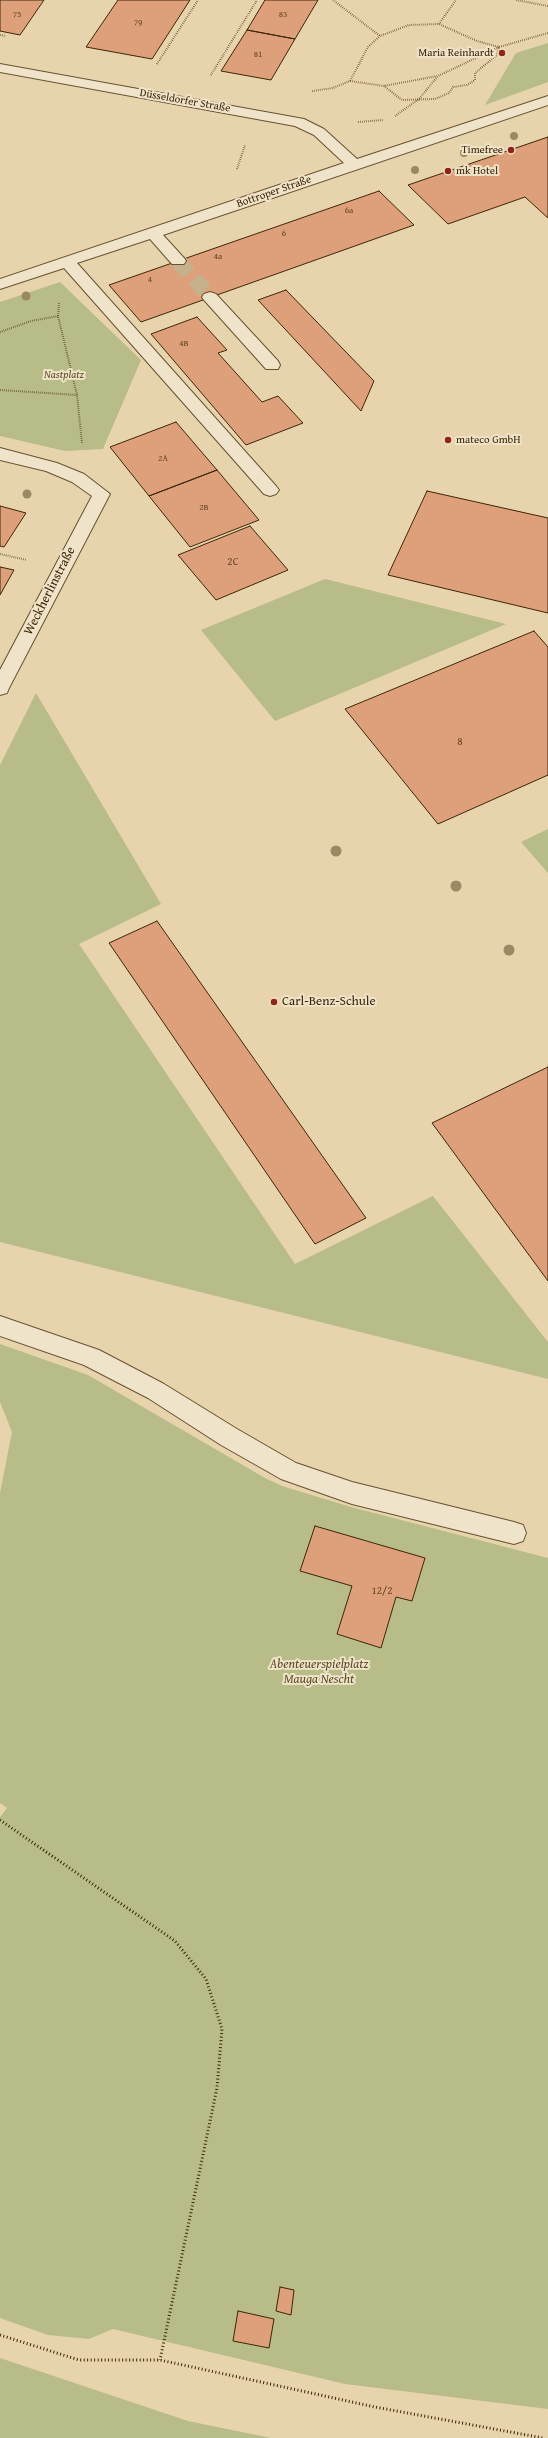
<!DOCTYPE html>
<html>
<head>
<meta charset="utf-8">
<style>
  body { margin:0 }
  canvas { display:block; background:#e7d4ac }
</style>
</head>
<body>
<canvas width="548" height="2438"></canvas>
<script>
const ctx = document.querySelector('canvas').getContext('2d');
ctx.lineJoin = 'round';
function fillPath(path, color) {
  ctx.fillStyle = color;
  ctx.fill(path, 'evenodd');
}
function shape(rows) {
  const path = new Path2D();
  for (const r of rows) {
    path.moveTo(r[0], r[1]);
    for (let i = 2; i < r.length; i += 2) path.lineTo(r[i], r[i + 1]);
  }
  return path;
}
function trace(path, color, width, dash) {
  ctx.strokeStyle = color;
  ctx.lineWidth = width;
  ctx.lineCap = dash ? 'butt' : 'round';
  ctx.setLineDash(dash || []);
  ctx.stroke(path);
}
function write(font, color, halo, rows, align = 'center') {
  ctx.font = font + ' "Gentium Book Plus",serif';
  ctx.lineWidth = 4;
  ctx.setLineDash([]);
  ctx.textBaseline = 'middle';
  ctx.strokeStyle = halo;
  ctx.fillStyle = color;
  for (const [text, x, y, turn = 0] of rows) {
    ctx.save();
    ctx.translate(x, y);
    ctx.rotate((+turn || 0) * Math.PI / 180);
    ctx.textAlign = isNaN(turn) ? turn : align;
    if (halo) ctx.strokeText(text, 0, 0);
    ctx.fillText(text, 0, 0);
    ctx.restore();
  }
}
const green = shape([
  [548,43,548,82,485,105,516,53],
  [60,282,141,360,103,449,65,451,0,436,0,302],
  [325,579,506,624,275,721,201,630],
  [36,693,161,904,79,944,295,1264,433,1196,548,1342,548,1379,0,1242,0,765],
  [548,829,548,873,521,842],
  [0,1344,88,1375,265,1478,282,1486,351,1507,548,1558,548,2409,345,2384,113,2329,89,2339,48,2335,0,2318,0,1817,7,1808,0,1803,0,1493,12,1432,0,1402],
  [0,2358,188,2421,271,2438,0,2438]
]);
const building = shape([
  [0,0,44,0,20,35,0,31,0,0],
  [118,0,190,0,152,59,86,47,118,0],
  [265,0,318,0,295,39,247,30,265,0],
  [247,30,295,39,271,80,221,71,247,30],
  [548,137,548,218,525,197,448,224,408,185,548,137],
  [379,191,414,225,141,322,109,285,379,191],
  [286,290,374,381,361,411,258,300,286,290],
  [197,317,227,350,218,353,262,402,278,396,303,423,246,445,151,334,197,317],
  [176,422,217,470,149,496,110,447,176,422],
  [217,470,259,520,190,547,149,496,217,470],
  [427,491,548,518,548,613,388,575,427,491],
  [0,506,26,513,4,547,0,546,0,506],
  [250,526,288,570,216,600,178,555,250,526],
  [0,567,14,570,0,595,0,567],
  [534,631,548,647,548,775,438,824,345,709,534,631],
  [157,921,366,1218,315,1244,109,943,157,921],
  [548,1067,548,1281,432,1123,548,1067],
  [315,1526,425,1558,412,1601,396,1597,381,1648,337,1634,352,1586,300,1571,315,1526],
  [280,2287,294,2290,291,2315,276,2311,280,2287],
  [238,2311,274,2319,269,2348,233,2341,238,2311]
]);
const minorTunnel = shape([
  [178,261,210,297]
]);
const pathFar1 = shape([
  [333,0,380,36],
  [516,0,548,6],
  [439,24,456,0],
  [0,35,6,36],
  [157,64,198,0],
  [211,75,257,0],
  [350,81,384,86,437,76],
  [384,86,402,100,435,99,449,93,453,87,467,85,475,80,475,73,497,55,499,47],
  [312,91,333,88,350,81,368,47,380,36,409,25,439,24,477,41,499,47,548,33],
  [395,116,419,99,438,76,499,47],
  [358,122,383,120],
  [237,169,245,145],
  [59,303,58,316,77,395,82,444],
  [0,332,31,321,58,316],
  [0,390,77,395],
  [0,554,27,560]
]);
const path = shape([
  [0,1820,175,1941,206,1979,222,2029,217,2088,160,2360],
  [0,2335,79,2360,160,2360,375,2407,543,2438]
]);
const minor = shape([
  [0,64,304,119,324,129,357,159,548,96,548,105,163,235,184,258,186,261,184,264,172,264,150,239,77,263,276,486,279,490,276,494,270,496,264,494,64,268,0,289,0,279,344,163,314,135,295,126,0,72,0,64],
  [210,292,216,294,278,361,280,365,278,369,266,369,204,300,202,297,204,294,210,292],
  [0,448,57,463,84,474,110,494,9,688,7,693,0,695,0,670,92,496,72,482,46,471,0,460,0,448],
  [0,1316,99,1350,164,1384,237,1429,296,1463,352,1482,514,1522,523,1525,526,1533,523,1541,514,1544,352,1504,281,1479,221,1445,148,1398,84,1365,0,1336,0,1316]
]);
const trees = [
  [514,136,4],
  [464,153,4],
  [415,170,4],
  [26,296,4.5],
  [27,494,4.5],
  [336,851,5.5],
  [456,886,5.5],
  [509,950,5.5]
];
const markers = [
  [502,53,4,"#8f2418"],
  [511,150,4,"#8f2418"],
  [448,171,4,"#8f2418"],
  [448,440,4,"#8f2418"],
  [274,1002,4,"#8f2418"]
];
const farNumbernames = [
  ["75",17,15],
  ["83",283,15],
  ["79",138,23],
  ["81",258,55],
  ["6a",349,211],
  ["6",284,234],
  ["4a",218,257],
  ["4",150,280],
  ["4B",184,344],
  ["2A",163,459],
  ["2B",204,508]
];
const farPoinames = [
  ["Maria Reinhardt",494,53],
  ["Timefree",503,150],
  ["mk Hotel",456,171,"left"],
  ["mateco GmbH",456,440,"left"]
];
const farStreetnames = [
  ["Düsseldorfer Straße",185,101,10],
  ["Bottroper Straße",274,192,-19]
];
const farParknames = [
  ["Nastplatz",64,375]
];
const numberNames = [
  ["2C",233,562],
  ["8",460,742],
  ["12/2",382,1591]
];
const streetNames = [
  ["Weckherlinstraße",50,591,-63]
];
const poiNames = [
  ["Carl-Benz-Schule",282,1002]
];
const parkNames = [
  ["Abenteuerspielplatz",319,1665],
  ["Mauga Nescht",319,1680]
];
fillPath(green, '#b7bc88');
fillPath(building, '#dda07b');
trace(building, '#3d2607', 1);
trace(minorTunnel, '#c5b18b', 16, [16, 8]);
trace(minor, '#685230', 2);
trace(pathFar1, '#3d2607', 2, [0.5, 1.5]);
trace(path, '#3d2607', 3, [1, 2.5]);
fillPath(minor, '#efe3c9');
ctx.fillStyle = '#9b8963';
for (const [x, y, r] of trees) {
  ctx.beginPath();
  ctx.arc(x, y, r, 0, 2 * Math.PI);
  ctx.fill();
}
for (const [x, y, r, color] of markers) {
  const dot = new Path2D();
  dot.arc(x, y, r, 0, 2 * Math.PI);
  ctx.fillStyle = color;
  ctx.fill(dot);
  trace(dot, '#efe3c9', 1.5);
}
write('9px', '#654424', null, farNumbernames);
write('11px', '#3d2607', '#efe3c9', farPoinames, 'right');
write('11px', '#3d2607', '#efe3c9', farStreetnames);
write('italic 11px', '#5c4c27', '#efe3c9', farParknames);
write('11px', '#654424', null, numberNames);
write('13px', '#3d2607', '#efe3c9', streetNames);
write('13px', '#3d2607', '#efe3c9', poiNames, 'left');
write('italic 13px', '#5c4c27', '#efe3c9', parkNames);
</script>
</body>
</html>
